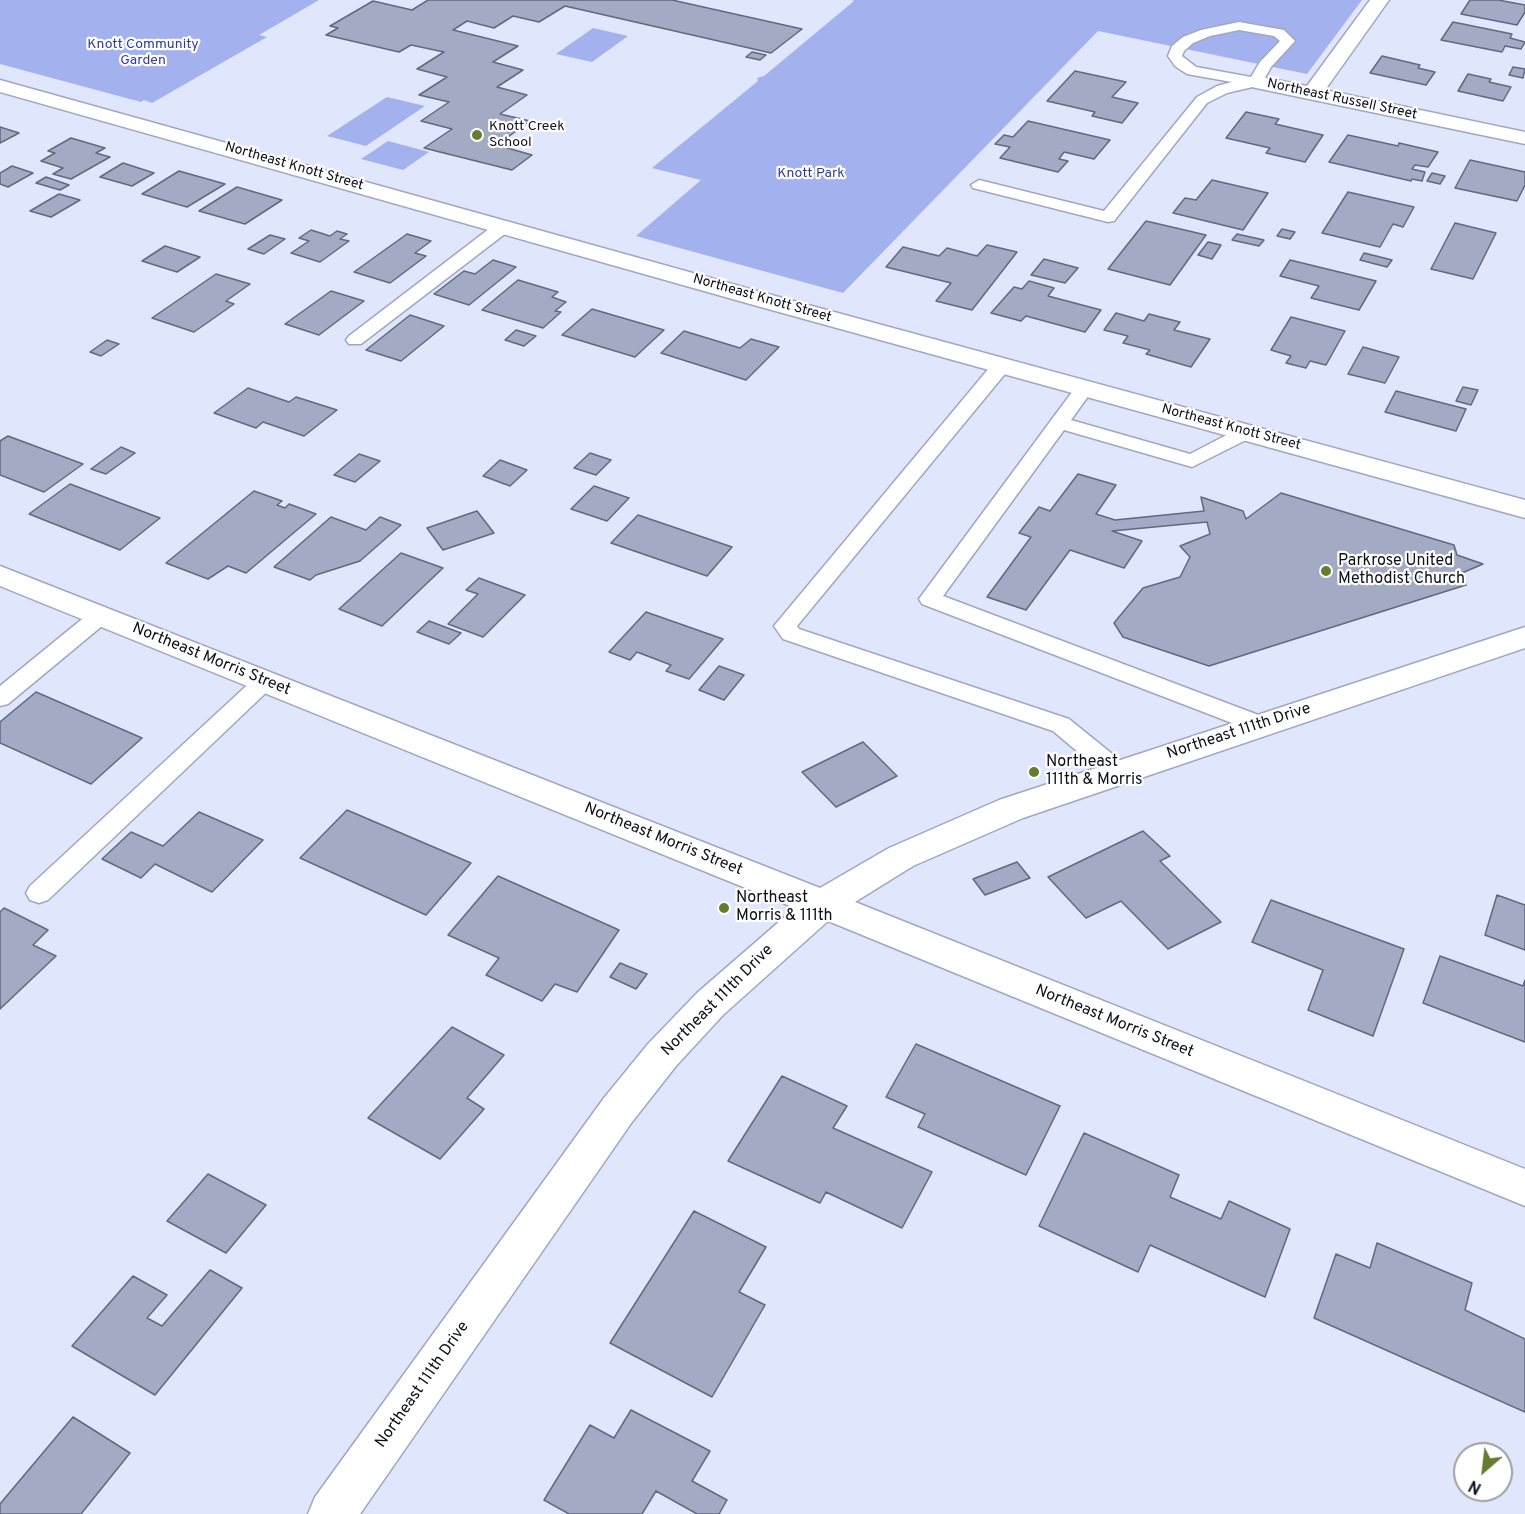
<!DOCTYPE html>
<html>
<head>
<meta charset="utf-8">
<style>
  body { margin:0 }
  #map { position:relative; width:1525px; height:1514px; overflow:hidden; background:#e0e6fc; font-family:Overpass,sans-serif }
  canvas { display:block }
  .north { position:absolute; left:1453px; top:1442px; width:60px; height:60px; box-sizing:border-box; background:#fff; border:2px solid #9f9fa3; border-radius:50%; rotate:208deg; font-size:16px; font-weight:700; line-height:24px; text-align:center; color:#0e1019 }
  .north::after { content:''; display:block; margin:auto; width:21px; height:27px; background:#657c2e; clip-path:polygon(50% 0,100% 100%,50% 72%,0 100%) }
</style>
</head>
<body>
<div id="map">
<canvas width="1525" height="1514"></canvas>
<div class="north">N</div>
</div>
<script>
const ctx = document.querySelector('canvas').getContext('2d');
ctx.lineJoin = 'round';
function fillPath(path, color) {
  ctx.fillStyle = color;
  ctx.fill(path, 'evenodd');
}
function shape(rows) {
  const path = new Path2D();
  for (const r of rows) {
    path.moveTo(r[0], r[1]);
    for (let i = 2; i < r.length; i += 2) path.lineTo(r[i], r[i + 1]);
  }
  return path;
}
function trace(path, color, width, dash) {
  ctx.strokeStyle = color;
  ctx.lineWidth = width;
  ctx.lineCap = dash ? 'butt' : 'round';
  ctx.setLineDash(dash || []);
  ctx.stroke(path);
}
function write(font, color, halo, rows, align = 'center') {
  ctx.font = font + ' Overpass,sans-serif';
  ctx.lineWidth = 4.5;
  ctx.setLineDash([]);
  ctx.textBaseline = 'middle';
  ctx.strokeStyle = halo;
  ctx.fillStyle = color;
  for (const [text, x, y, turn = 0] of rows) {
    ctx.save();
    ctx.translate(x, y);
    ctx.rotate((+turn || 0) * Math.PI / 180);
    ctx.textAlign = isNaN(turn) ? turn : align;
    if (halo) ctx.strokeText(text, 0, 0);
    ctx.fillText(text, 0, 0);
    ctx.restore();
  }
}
const green = shape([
  [0,0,319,0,259,35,267,37,152,103,144,100,141,102,0,64],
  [852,0,1362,0,1307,74,1098,31,843,293,636,236,701,180,652,168,758,81,757,78,764,76,854,1],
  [593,28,628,36,592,62,556,54],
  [387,97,425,106,366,146,327,136],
  [388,141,429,152,403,170,361,159]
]);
const building = shape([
  [428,0,672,0,802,29,771,53,565,6,539,22,513,16,494,28,467,21,453,30,518,46,493,62,523,70,497,87,527,95,500,114,530,121,497,145,532,155,512,170,424,148,452,129,421,121,449,102,419,95,447,77,417,69,444,52,411,45,399,52,326,35,338,28,330,26,373,1,412,10,428,0],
  [1470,0,1498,0,1525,5,1525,12,1517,25,1461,14,1470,0],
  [1453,22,1512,34,1510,38,1525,42,1521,49,1505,46,1502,52,1441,40,1453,22],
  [752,52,766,55,760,60,746,57,752,52],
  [1382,56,1420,65,1418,68,1435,72,1426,85,1370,73,1382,56],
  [1513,67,1525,69,1523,78,1509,75,1513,67],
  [1075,71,1126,82,1112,97,1138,103,1122,123,1092,116,1095,112,1047,101,1075,71],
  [1468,74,1491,79,1489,82,1511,87,1503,101,1458,91,1468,74],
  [1246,112,1279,119,1275,124,1323,135,1305,162,1266,153,1270,148,1226,138,1246,112],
  [1028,121,1110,140,1094,159,1064,152,1059,159,1068,161,1058,172,1000,158,1010,147,995,144,1004,135,1013,137,1028,121],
  [0,127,19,133,0,143,0,127],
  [1348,135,1398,146,1399,143,1438,152,1428,167,1415,165,1412,169,1425,172,1422,181,1412,179,1411,181,1329,162,1348,135],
  [71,138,105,148,96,153,110,157,71,179,53,174,63,168,41,161,55,153,48,151,71,138],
  [1470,160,1525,172,1525,185,1517,201,1455,188,1470,160],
  [123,163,154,173,132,186,100,177,123,163],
  [12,166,33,173,8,187,0,184,0,173,12,166],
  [179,171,225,184,187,207,142,194,179,171],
  [1432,173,1445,176,1440,184,1427,181,1432,173],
  [46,177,69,185,60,190,36,183,46,177],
  [1212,180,1268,193,1243,230,1173,213,1185,198,1196,200,1212,180],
  [237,187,282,200,245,224,199,211,237,187],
  [1348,192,1414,207,1403,227,1393,224,1380,247,1322,233,1348,192],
  [59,194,80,200,51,217,30,211,59,194],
  [1146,221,1206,235,1170,285,1108,269,1146,221],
  [1455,223,1496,233,1473,279,1431,269,1455,223],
  [1282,229,1295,232,1290,239,1277,236,1282,229],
  [311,230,330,236,337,231,347,234,340,239,349,241,320,262,291,253,309,241,299,238,311,230],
  [407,234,431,241,415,253,426,256,390,283,354,272,407,234],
  [1237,234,1264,240,1259,246,1232,240,1237,234],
  [270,235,285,239,264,254,248,249,270,235],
  [1208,242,1221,245,1212,259,1198,255,1208,242],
  [987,245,1017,252,972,310,936,301,951,283,886,267,903,247,939,256,947,248,977,256,987,245],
  [165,246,200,257,177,272,142,261,165,246],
  [1364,253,1392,260,1387,267,1360,260,1364,253],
  [1044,259,1078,268,1065,283,1031,275,1044,259],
  [493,260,516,267,469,305,434,294,464,271,475,274,493,260],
  [1290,260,1376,281,1359,310,1311,298,1319,286,1280,276,1290,260],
  [216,274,250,284,226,301,234,304,194,332,152,318,216,274],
  [518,280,558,292,552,297,566,302,555,311,561,312,543,328,482,310,518,280],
  [1029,281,1054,288,1048,296,1101,310,1085,332,1026,316,1021,321,991,313,1014,287,1022,289,1029,281],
  [331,291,364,301,319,335,285,324,331,291],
  [592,309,664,330,635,357,562,335,592,309],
  [1116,313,1144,321,1149,314,1180,322,1174,330,1210,339,1191,367,1146,354,1150,350,1123,343,1128,336,1104,330,1116,313],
  [410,315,444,326,401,361,366,350,410,315],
  [1291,317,1345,331,1326,365,1310,361,1306,368,1286,363,1291,356,1271,350,1291,317],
  [516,330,536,336,524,346,505,340,516,330],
  [684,331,740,348,751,339,779,347,746,380,661,353,684,331],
  [107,340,119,344,101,356,90,352,107,340],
  [1363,347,1399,357,1385,383,1348,374,1363,347],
  [1463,387,1478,390,1471,405,1456,401,1463,387],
  [248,388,289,402,296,397,337,410,304,436,263,422,256,428,214,413,248,388],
  [1396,391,1466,409,1456,431,1385,412,1396,391],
  [8,436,83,464,44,492,0,475,0,441,8,436],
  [121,447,135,453,106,474,91,469,121,447],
  [590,453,611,460,596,475,574,468,590,453],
  [359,454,380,461,355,482,334,475,359,454],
  [500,460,527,470,510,486,483,476,500,460],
  [1078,474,1116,485,1096,514,1115,520,1204,511,1201,497,1243,511,1246,519,1281,493,1454,545,1457,555,1483,564,1462,573,1466,585,1209,666,1123,637,1114,623,1143,588,1180,577,1190,557,1180,546,1210,534,1207,522,1112,531,1142,541,1124,568,1070,550,1026,610,987,597,1031,537,1019,533,1039,507,1050,511,1078,474],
  [70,484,160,518,120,550,29,514,70,484],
  [594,486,629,498,607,521,571,509,594,486],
  [254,491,282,501,277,505,285,508,289,504,316,514,246,573,228,566,208,579,166,563,254,491],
  [477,511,494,533,443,550,427,528,477,511],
  [638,515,732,547,707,576,611,543,638,515],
  [331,517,366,530,380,517,401,525,360,561,316,575,310,580,274,567,331,517],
  [401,553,443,568,382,626,339,609,401,553],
  [479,578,525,595,483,637,448,624,478,594,466,590,479,578],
  [646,612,723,639,689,679,666,671,671,665,637,652,630,660,609,652,646,612],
  [429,621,461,633,449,644,417,632,429,621],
  [719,666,744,675,724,700,699,690,719,666],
  [36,692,142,738,91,784,0,743,0,722,36,692],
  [863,742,897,776,836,807,802,772,863,742],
  [347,810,471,863,426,915,300,858,347,810],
  [199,812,263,840,212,892,155,864,141,878,102,859,131,832,163,846,199,812],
  [1143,831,1170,856,1160,861,1221,922,1168,949,1121,901,1086,918,1048,877,1143,831],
  [1017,862,1030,878,985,895,973,879,1017,862],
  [498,876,619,930,577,992,555,984,542,1001,486,975,499,958,448,935,498,876],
  [1497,895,1525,905,1525,950,1485,935,1497,895],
  [1271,900,1404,949,1373,1036,1308,1010,1323,970,1252,942,1271,900],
  [4,908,48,930,33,945,56,956,0,1009,0,912,4,908],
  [1440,956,1523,986,1525,980,1525,1042,1423,1003,1440,956],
  [620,963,647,974,636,989,610,977,620,963],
  [452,1027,504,1055,467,1098,484,1109,440,1159,368,1118,452,1027],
  [916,1044,1060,1106,1026,1175,918,1127,925,1114,886,1097,916,1044],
  [782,1076,847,1106,833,1128,932,1172,902,1228,826,1192,820,1203,728,1161,782,1076],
  [1084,1133,1179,1175,1170,1197,1221,1219,1229,1201,1290,1229,1265,1297,1150,1245,1138,1272,1039,1226,1084,1133],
  [208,1174,266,1205,226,1253,167,1221,208,1174],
  [694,1211,766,1247,739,1292,765,1305,712,1397,610,1343,694,1211],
  [1377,1243,1472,1283,1465,1310,1525,1339,1525,1412,1314,1318,1336,1254,1370,1268,1377,1243],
  [210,1270,242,1288,155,1395,72,1346,133,1276,167,1295,147,1318,162,1326,210,1270],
  [631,1410,710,1451,692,1481,727,1500,719,1514,697,1514,656,1491,642,1514,569,1514,544,1500,590,1425,614,1438,631,1410],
  [73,1417,130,1453,81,1514,0,1514,0,1504,73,1417]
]);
const lane = shape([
  [1239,22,1284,30,1295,41,1271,67,1261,85,1227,93,1207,103,1114,221,1108,222,973,188,971,185,979,180,1104,211,1197,97,1217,86,1232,82,1187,74,1175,66,1168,56,1172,46,1183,37,1201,30,1239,22],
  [1239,30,1274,36,1280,41,1260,62,1251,77,1196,67,1182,56,1184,51,1193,43,1210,36,1239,30],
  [504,221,512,226,510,230,361,344,349,344,346,340,349,336,498,222,504,221],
  [1002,359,1009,361,1011,365,1009,369,797,626,799,629,1069,719,1127,766,1130,772,1127,778,1118,781,1109,778,1053,731,783,639,774,626,995,361,1002,359],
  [1085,382,1092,384,1094,388,1071,420,1190,454,1240,428,1254,428,1257,432,1254,436,1192,467,1064,430,943,596,1269,719,1273,725,1269,731,1261,733,1253,731,922,604,919,599,1078,384,1085,382],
  [100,609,108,611,111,616,108,621,8,704,0,706,0,686,92,611,100,609],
  [265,673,273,676,276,681,273,686,48,900,39,903,30,900,26,893,30,886,257,676,265,673]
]);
const street = shape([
  [1370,0,1389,0,1325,90,1525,132,1525,144,1256,88,1249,86,1246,82,1249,78,1256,76,1307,86,1370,0],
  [0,80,768,294,1525,500,1525,518,750,304,0,92,0,80],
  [0,566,820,888,889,848,999,800,1525,627,1525,648,1023,818,913,866,855,902,1525,1169,1525,1206,828,921,723,1015,676,1066,632,1122,360,1514,308,1514,315,1497,604,1098,648,1044,697,993,795,908,0,586,0,566]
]);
const markers = [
  [477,135,6,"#657c2e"],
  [1326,571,6,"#657c2e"],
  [1034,772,6,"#657c2e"],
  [724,908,6,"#657c2e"]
];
const farParknames = [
  ["Knott Community",143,45],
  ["Garden",143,61],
  ["Knott Park",811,174]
];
const farStreetnames = [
  ["Northeast Russell Street",1342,100,12],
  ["Northeast Knott Street",294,167,16],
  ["Northeast Knott Street",762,299,16],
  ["Northeast Knott Street",1231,428,15]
];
const farPoinames = [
  ["Knott Creek",489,127],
  ["School",489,143]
];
const poiNames = [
  ["Parkrose United",1338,562],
  ["Methodist Church",1338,580],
  ["Northeast",1046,763],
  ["111th & Morris",1046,781],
  ["Northeast",736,899],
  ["Morris & 111th",736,917]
];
const streetNames = [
  ["Northeast Morris Street",211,660,22],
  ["Northeast 111th Drive",1239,732,-18],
  ["Northeast Morris Street",663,840,22],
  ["Northeast 111th Drive",718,1001,-45],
  ["Northeast Morris Street",1114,1022,22],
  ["Northeast 111th Drive",423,1385,-55]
];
fillPath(green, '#a3b2ee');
fillPath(building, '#a3aac4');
trace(building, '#626880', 1.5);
trace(lane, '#a0a7c1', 3);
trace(street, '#a0a7c1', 3);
fillPath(lane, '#fff');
fillPath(street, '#fff');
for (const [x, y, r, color] of markers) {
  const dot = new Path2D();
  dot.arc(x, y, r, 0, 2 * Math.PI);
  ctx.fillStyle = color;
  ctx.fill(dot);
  trace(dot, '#fff', 2);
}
write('14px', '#323a9b', '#fff', farParknames);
write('14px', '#0e1019', '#fff', farStreetnames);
write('14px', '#0e1019', '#fff', farPoinames, 'left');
write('16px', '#0e1019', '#fff', poiNames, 'left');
write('16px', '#0e1019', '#fff', streetNames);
</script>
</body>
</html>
